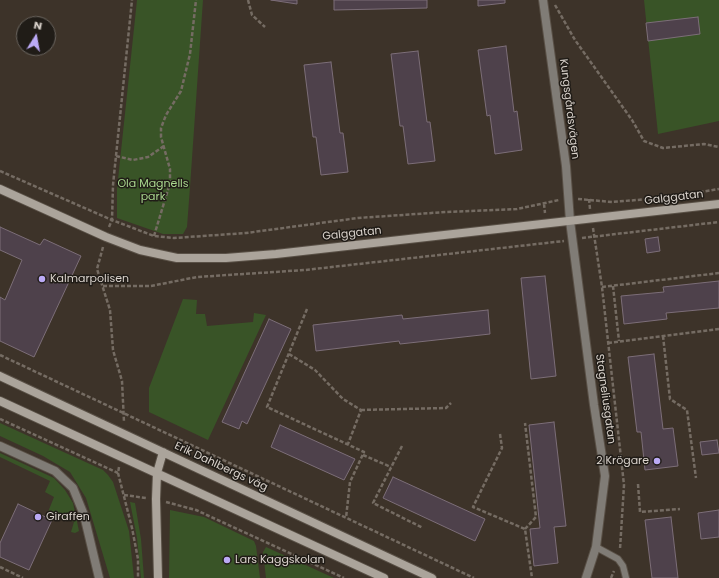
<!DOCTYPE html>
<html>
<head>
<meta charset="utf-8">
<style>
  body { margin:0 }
  #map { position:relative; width:719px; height:578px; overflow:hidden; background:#3d3329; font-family:Poppins,sans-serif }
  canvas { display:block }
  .north { position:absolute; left:16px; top:16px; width:40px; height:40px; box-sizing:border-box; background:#201c17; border:1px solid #6a655f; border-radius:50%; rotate:11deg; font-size:11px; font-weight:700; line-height:16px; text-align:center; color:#dad3cc }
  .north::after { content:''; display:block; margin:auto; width:14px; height:18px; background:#bbaaf6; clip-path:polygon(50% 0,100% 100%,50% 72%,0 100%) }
</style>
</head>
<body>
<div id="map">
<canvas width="719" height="578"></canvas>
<div class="north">N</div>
</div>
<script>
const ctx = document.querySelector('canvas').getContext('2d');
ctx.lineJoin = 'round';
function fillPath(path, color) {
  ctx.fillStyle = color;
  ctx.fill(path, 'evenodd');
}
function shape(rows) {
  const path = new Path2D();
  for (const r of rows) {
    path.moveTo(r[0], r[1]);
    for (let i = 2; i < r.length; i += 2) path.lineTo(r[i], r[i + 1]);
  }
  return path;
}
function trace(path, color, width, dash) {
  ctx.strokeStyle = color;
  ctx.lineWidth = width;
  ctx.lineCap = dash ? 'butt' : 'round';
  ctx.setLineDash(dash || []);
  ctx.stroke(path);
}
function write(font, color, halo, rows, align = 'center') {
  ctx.font = font + ' Poppins,sans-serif';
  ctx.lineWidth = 3;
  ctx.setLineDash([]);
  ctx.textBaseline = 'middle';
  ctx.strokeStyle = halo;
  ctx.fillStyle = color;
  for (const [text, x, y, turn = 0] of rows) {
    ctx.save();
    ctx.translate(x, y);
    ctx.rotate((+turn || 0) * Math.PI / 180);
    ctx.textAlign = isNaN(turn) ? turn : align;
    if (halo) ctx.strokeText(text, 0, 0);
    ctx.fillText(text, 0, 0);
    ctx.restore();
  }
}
const green = shape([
  [137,0,203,0,190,187,187,227,183,234,163,234,117,218,117,189],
  [644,0,719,0,719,121,658,134],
  [183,299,197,300,196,314,205,314,207,326,253,322,254,313,266,315,208,440,149,412,149,388],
  [0,423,103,470,108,475,113,482,129,531,134,578,110,578,86,498,70,472,43,456,0,436],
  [0,453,54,478,65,490,73,503,79,531,75,533,71,532,74,522,48,512,54,497,45,492,50,481,0,457],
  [130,502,135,503,141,539,144,578,141,578,137,538],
  [170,510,204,517,254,541,256,546,260,578,169,578],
  [266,547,334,578,266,578,263,552]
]);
const building = shape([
  [271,0,297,0,297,4,271,0],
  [334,0,427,0,427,8,334,10,334,0],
  [478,0,505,0,505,3,478,6,478,0],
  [698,17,700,34,648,41,646,23,698,17],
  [506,46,514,112,517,111,522,150,495,154,490,115,487,116,478,50,506,46],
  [418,51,427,122,430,122,435,161,408,164,403,126,400,126,391,54,418,51],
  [331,62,340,133,343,133,348,172,321,175,316,137,313,137,304,65,331,62],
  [0,227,40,245,44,239,81,256,34,357,0,341,0,297,5,300,22,260,0,250,0,227],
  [658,237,660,251,647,253,645,239,658,237],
  [545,276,556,376,531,379,521,278,545,276],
  [719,281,719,308,666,313,667,319,624,324,621,296,664,292,663,287,719,281],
  [488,310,490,334,400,344,399,341,316,351,313,325,402,315,403,319,488,310],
  [269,319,291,329,247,424,242,421,239,429,222,422,269,319],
  [654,354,663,429,673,428,678,466,645,470,641,432,637,432,628,357,654,354],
  [554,422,566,526,554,527,558,563,534,566,530,529,540,528,529,425,554,422],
  [280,425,355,459,344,480,271,447,280,425],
  [717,440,719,453,702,455,700,442,717,440],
  [393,477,485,519,475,541,383,498,393,477],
  [18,504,52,520,29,570,0,557,0,543,18,504],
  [719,510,719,537,701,539,698,513,719,510],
  [671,517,678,578,652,578,645,520,671,517]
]);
const path = shape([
  [248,0,252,15,265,27],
  [555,5,575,40,632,120,644,141,663,148,704,144,719,147],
  [116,156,133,160,148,157,164,146],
  [0,171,112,220,154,236,174,238,246,233,358,218,446,212,517,209,559,200],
  [670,197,719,189],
  [578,199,612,202,661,198],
  [589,199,590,209],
  [544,204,545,213],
  [109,227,112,220,113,185,132,0],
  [593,228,602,287,624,485,620,549],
  [154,236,170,183,170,169,161,137,161,128,166,115,181,91,190,54,196,0],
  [582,238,719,222],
  [103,247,97,269,110,310,113,350,122,381,124,422],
  [103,286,151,286,197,277,305,270,564,241],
  [613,286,619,341],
  [602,287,719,273],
  [307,309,267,407,364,452,350,482,346,518],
  [663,336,670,399,687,410,696,478],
  [608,343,719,329],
  [289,354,315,370,343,399,361,410,348,444],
  [0,355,474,578],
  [361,410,446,408,451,403],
  [0,419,118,473],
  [500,434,502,448,473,507,525,529,532,578],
  [402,446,373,503,423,528],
  [363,455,391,467],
  [119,467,118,473,132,528,138,559,138,578],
  [638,484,640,512,680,509],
  [124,495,146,498],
  [166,502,196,510,344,578],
  [525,529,536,517,525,423],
  [0,567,23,578],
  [611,578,614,571]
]);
const lane = shape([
  [596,547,618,559,623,566,626,578]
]);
const street = shape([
  [543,0,566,166,570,221,594,405,605,476,596,547,586,578],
  [0,446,55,471,73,488,84,515,99,578]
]);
const secondary = shape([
  [0,189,106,237,140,250,177,258,226,258,276,254,719,204],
  [0,376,432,578],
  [0,401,384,578],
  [158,578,156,499,157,473,163,452]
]);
const markers = [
  [42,279,4,"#bbaaf6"],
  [657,461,4,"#bbaaf6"],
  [38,517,4,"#bbaaf6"],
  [227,560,4,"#bbaaf6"]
];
const streetNames = [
  ["Kungsgårdsvägen",569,109,83],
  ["Galggatan",674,198,-7],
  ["Galggatan",352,234,-6],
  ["Stagneliusgatan",605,399,82],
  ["Erik Dahlbergs väg",221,467,25]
];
const parkNames = [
  ["Ola Magnells",153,184],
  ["park",153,197]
];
const poiNames = [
  ["Kalmarpolisen",50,279],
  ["2 Krögare",649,461,"right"],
  ["Giraffen",46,517],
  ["Lars Kaggskolan",235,560]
];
fillPath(green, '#395427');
fillPath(building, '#4e414b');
trace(building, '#7c6e78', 1);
trace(lane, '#595046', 8);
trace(street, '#595046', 10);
trace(secondary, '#595046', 10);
trace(path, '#756c63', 2.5, [4, 2]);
trace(lane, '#807c76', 6);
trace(street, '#807c76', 8);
trace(secondary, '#aba49b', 8);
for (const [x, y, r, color] of markers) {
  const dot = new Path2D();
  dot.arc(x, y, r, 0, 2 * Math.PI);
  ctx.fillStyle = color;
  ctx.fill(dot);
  trace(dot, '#201c17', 1.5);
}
write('11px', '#dad3cc', '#201c17', streetNames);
write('11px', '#a9d78e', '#201c17', parkNames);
write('11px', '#dad3cc', '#201c17', poiNames, 'left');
</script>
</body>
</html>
